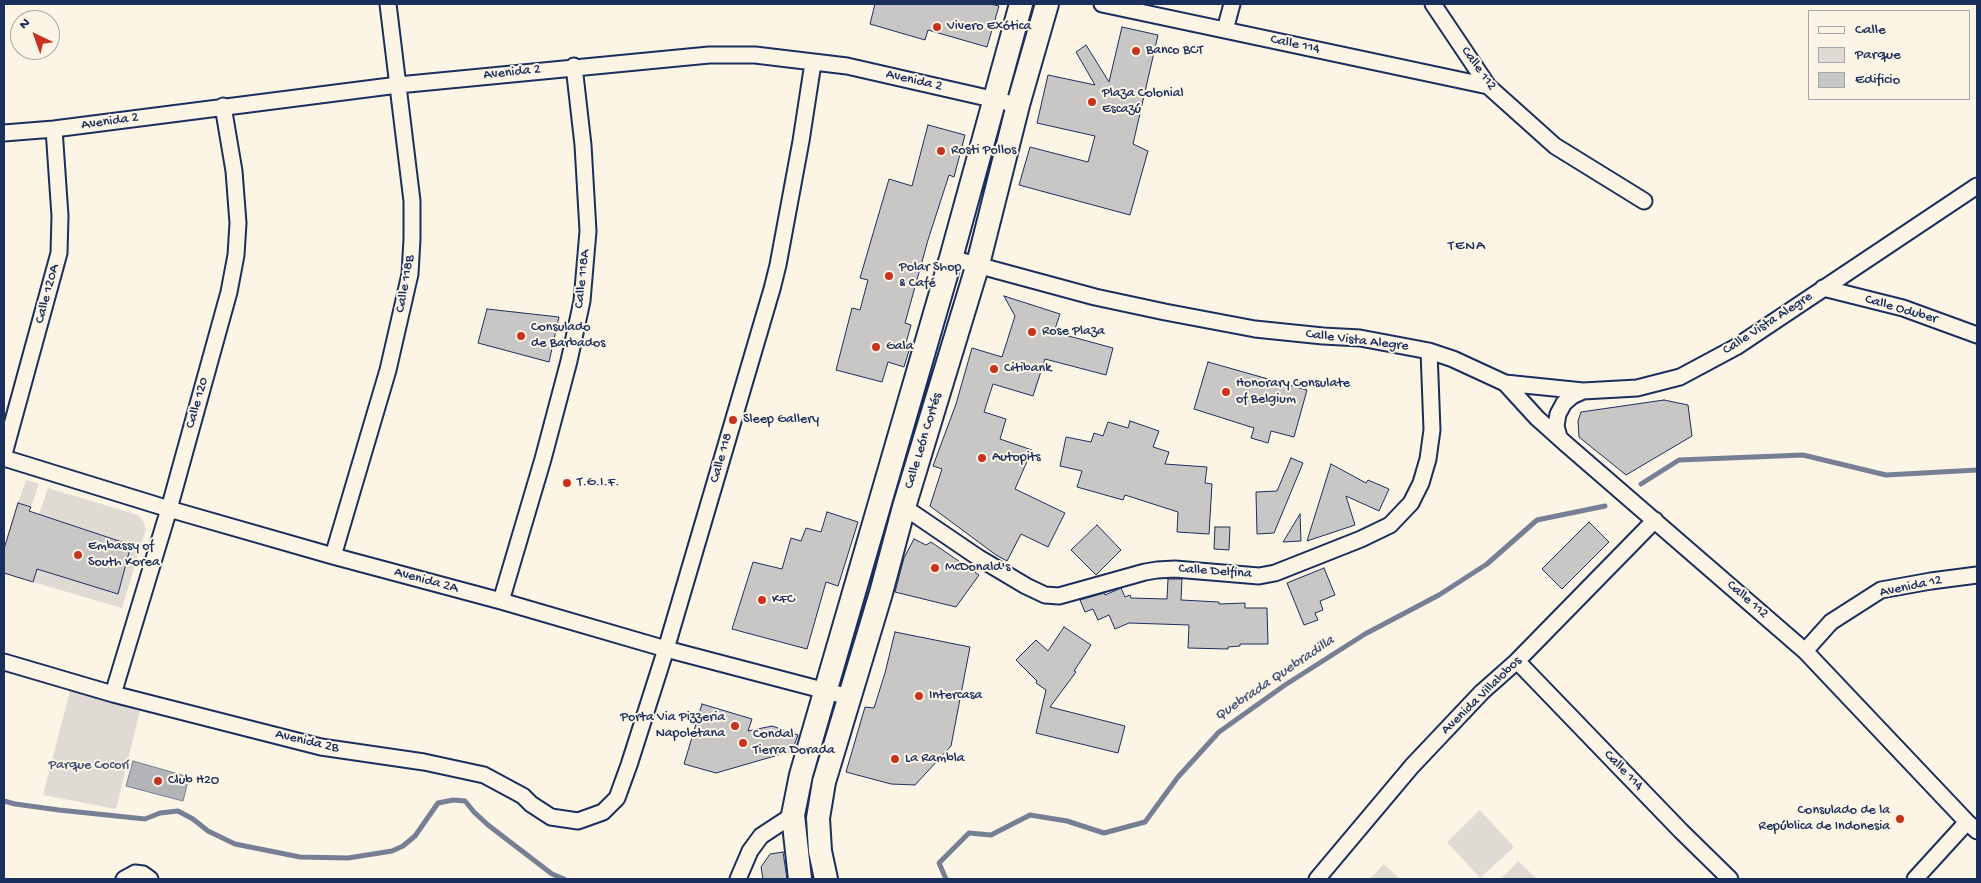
<!DOCTYPE html>
<html>
<head>
<meta charset="utf-8">
<style>
  body { margin:0 }
  #map { position:relative; width:1981px; height:883px; overflow:hidden; background:#fcf5e5; font-family:"Gochi Hand",sans-serif }
  canvas { display:block }
  .frame { position:absolute; inset:0; border:5px solid #1b2f5e; pointer-events:none }
  .legend { position:absolute; left:1808px; top:10px; width:162px; height:90px; box-sizing:border-box; background:#fcf5e5; border:1px solid #a2a6af; margin:0; padding:6px 9px; list-style:none; font-size:15px; color:#1b2f5e }
  .legend li { display:flex; align-items:center; gap:10px; height:25px }
  .legend b { width:25px; border:1px solid #a2a6af }
  .north { position:absolute; left:10px; top:10px; width:50px; height:50px; box-sizing:border-box; background:#fcf5e5; border:1px solid #a2a6af; border-radius:50%; rotate:318deg; font-size:14px; font-weight:700; line-height:20px; text-align:center; color:#1b2f5e }
  .north::after { content:''; display:block; margin:auto; width:18px; height:22px; background:#c8321e; clip-path:polygon(50% 0,100% 100%,50% 72%,0 100%) }
</style>
</head>
<body>
<div id="map">
<canvas width="1981" height="883"></canvas>
<div class="frame"></div>
<ul class="legend">
<li><b style="height:6px;background:#fcf5e5"></b>Calle</li>
<li><b style="height:14px;background:#dfdbd4"></b>Parque</li>
<li><b style="height:14px;background:#c8c7c6"></b>Edificio</li>
</ul>
<div class="north">N</div>
</div>
<script>
const ctx = document.querySelector('canvas').getContext('2d');
ctx.lineJoin = 'round';
function fillPath(path, color) {
  ctx.fillStyle = color;
  ctx.fill(path, 'evenodd');
}
function shape(rows) {
  const path = new Path2D();
  for (const r of rows) {
    path.moveTo(r[0], r[1]);
    for (let i = 2; i < r.length; i += 2) path.lineTo(r[i], r[i + 1]);
  }
  return path;
}
function trace(path, color, width, dash) {
  ctx.strokeStyle = color;
  ctx.lineWidth = width;
  ctx.lineCap = dash ? 'butt' : 'round';
  ctx.setLineDash(dash || []);
  ctx.stroke(path);
}
function write(font, color, halo, rows, align = 'center') {
  ctx.font = font + ' "Gochi Hand",sans-serif';
  ctx.lineWidth = 4;
  ctx.setLineDash([]);
  ctx.textBaseline = 'middle';
  ctx.strokeStyle = halo;
  ctx.fillStyle = color;
  for (const [text, x, y, turn = 0] of rows) {
    ctx.save();
    ctx.translate(x, y);
    ctx.rotate((+turn || 0) * Math.PI / 180);
    ctx.textAlign = isNaN(turn) ? turn : align;
    if (halo) ctx.strokeText(text, 0, 0);
    ctx.fillText(text, 0, 0);
    ctx.restore();
  }
}
const green = shape([
  [26,480,39,484,31,507,18,503],
  [48,488,138,515,143,521,146,529,122,608,33,582,37,569,118,594,130,545,39,514],
  [70,691,140,711,116,809,43,795],
  [1480,810,1514,847,1480,878,1447,842],
  [1518,861,1537,879,1501,879],
  [1384,864,1400,879,1370,879]
]);
const water = shape([
  [133,761,189,777,183,801,126,786,133,761]
]);
const stream = shape([
  [1641,484,1679,460,1803,455,1886,475,1977,470],
  [4,801,15,804,59,810,145,819,160,813,178,811,193,819,208,831,235,844,300,857,348,858,392,851,403,846,415,836,438,803,453,800,465,801,474,812,488,825,552,874,564,879],
  [946,879,939,863,969,833,991,835,1030,815,1067,821,1104,833,1145,822,1178,777,1219,732,1285,685,1365,634,1439,595,1487,564,1537,520,1605,506]
]);
const building = shape([
  [875,4,990,4,999,6,987,47,928,30,925,40,870,24,875,4],
  [1122,27,1158,35,1133,144,1148,151,1130,215,1019,185,1030,147,1088,162,1095,136,1037,123,1048,75,1095,85,1076,52,1086,45,1109,82,1122,27],
  [928,125,965,135,954,177,949,175,928,240,905,323,911,325,906,343,911,344,904,367,888,362,882,382,836,370,852,308,860,310,868,280,860,278,889,179,912,186,928,125],
  [1004,296,1060,314,1054,332,1113,348,1106,375,1045,359,1033,396,993,384,984,412,1006,419,1000,439,1032,450,1015,489,1065,513,1048,547,1021,534,1007,561,996,555,930,506,942,469,933,466,956,404,972,348,1002,357,1015,316,1004,296],
  [487,309,559,317,549,362,478,343,487,309],
  [1208,362,1307,390,1294,437,1271,431,1268,443,1251,438,1254,428,1194,409,1208,362],
  [1664,400,1688,405,1692,436,1626,475,1579,437,1578,421,1581,412,1664,400],
  [1130,421,1159,431,1153,447,1169,452,1165,464,1207,467,1205,483,1212,484,1209,534,1177,532,1178,512,1125,495,1123,500,1077,487,1082,471,1060,466,1066,437,1091,442,1094,433,1103,436,1108,422,1128,428,1130,421],
  [1291,458,1303,463,1274,533,1257,534,1256,492,1277,491,1291,458],
  [1331,464,1366,483,1368,480,1389,489,1379,511,1346,496,1355,525,1307,541,1331,464],
  [18,503,31,507,29,511,131,545,118,594,37,569,33,582,4,573,4,549,18,503],
  [827,512,858,522,838,586,826,582,807,649,732,629,753,562,782,569,791,538,801,541,806,528,821,532,827,512],
  [1300,514,1301,541,1283,542,1300,514],
  [1589,522,1609,542,1562,589,1542,569,1589,522],
  [1097,525,1121,550,1096,575,1071,550,1097,525],
  [1215,527,1230,527,1229,550,1214,549,1215,527],
  [914,539,926,545,931,542,979,575,956,607,895,592,904,558,914,539],
  [1324,568,1335,595,1320,601,1323,610,1315,613,1318,620,1304,625,1287,583,1324,568],
  [1168,579,1182,579,1181,600,1219,602,1219,604,1245,603,1245,608,1267,608,1268,644,1240,644,1240,646,1228,647,1228,649,1188,648,1189,625,1129,623,1115,629,1109,615,1098,620,1093,609,1085,612,1080,600,1104,593,1105,595,1121,588,1125,597,1130,595,1131,598,1167,599,1168,579],
  [1064,627,1091,645,1074,671,1076,672,1050,707,1125,726,1118,753,1036,733,1046,690,1036,683,1037,681,1016,660,1036,640,1048,651,1064,627],
  [895,632,970,647,951,746,915,785,891,784,846,772,865,707,874,708,885,673,895,632],
  [702,704,752,719,748,731,772,726,798,735,792,751,716,773,684,764,702,704],
  [783,852,787,879,763,879,761,867,770,854,783,852]
]);
const street = shape([
  [1102,4,1488,86],
  [1433,4,1488,86,1555,146,1644,201],
  [1225,30,1232,4],
  [4,133,54,129,398,85,709,55,755,55,847,66,1018,105],
  [951,258,1095,297,1165,312,1255,329,1323,336,1360,338,1429,351,1453,359,1505,383,1583,391,1637,388,1680,377,1736,347,1977,186],
  [1823,288,1903,308,1977,335],
  [1505,383,1537,418,1566,444,1805,651,1967,822,1977,831],
  [1559,437,1556,426,1558,414,1564,403,1572,396,1583,391],
  [4,454,59,253,60,216,54,129],
  [4,458,169,509,333,556,501,601,666,649,849,697],
  [904,507,979,558,1026,586,1045,595,1059,596,1145,572,1157,570,1175,569,1259,576,1275,573,1361,539,1390,525,1411,503,1421,483,1428,459,1432,430,1429,351],
  [333,556,388,370,410,274,412,239,412,201,388,4],
  [501,601,543,459,569,361,582,301,588,231,583,145,574,66],
  [1805,651,1831,622,1881,590,1931,581,1977,575],
  [1517,661,1681,831,1730,879],
  [4,662,113,694,321,747,424,762,484,775,523,796,531,804,551,817,578,821,603,812,617,798,629,765,666,649,772,289,778,265,801,141,813,63],
  [113,694,169,509,229,292,236,255,238,223,234,171,223,106],
  [124,879,135,873,143,874,150,879],
  [738,879,750,851,761,836,793,815],
  [1317,879,1412,766,1482,692,1517,661,1655,520],
  [1915,879,1967,822]
]);
const secondary = shape([
  [800,879,793,815,801,775,951,258,1021,4],
  [826,879,820,851,818,818,824,782,881,593,904,507,978,264,1018,105,1047,4]
]);
const markers = [
  [937,27,5,"#c8321e"],
  [1136,51,5,"#c8321e"],
  [1092,102,5,"#c8321e"],
  [941,151,5,"#c8321e"],
  [889,276,5,"#c8321e"],
  [1032,332,5,"#c8321e"],
  [521,336,5,"#c8321e"],
  [876,347,5,"#c8321e"],
  [994,369,5,"#c8321e"],
  [1226,392,5,"#c8321e"],
  [733,420,5,"#c8321e"],
  [982,458,5,"#c8321e"],
  [567,483,5,"#c8321e"],
  [78,555,5,"#c8321e"],
  [935,568,5,"#c8321e"],
  [762,600,5,"#c8321e"],
  [919,696,5,"#c8321e"],
  [735,726,5,"#c8321e"],
  [743,743,5,"#c8321e"],
  [895,759,5,"#c8321e"],
  [158,781,5,"#c8321e"],
  [1900,819,5,"#c8321e"]
];
const poiNames = [
  ["Vivero Exótica",947,27],
  ["Banco BCT",1146,51],
  ["Plaza Colonial",1102,94],
  ["Escazú",1102,110],
  ["Rosti Pollos",951,151],
  ["Polar Shop",899,268],
  ["& Café",899,284],
  ["Consulado",531,328],
  ["de Barbados",531,344],
  ["Rose Plaza",1042,332],
  ["Gala",886,347],
  ["Citibank",1004,369],
  ["Honorary Consulate",1236,384],
  ["of Belgium",1236,400],
  ["Sleep Gallery",743,420],
  ["Autopits",992,458],
  ["T.G.I.F.",577,483],
  ["Embassy of",88,547],
  ["South Korea",88,563],
  ["McDonald's",945,568],
  ["KFC",772,600],
  ["Intercasa",929,696],
  ["Porta Via Pizzeria",725,718,"right"],
  ["Napoletana",725,734,"right"],
  ["Condal",753,735],
  ["Tierra Dorada",753,751],
  ["La Rambla",905,759],
  ["Club H2O",168,781],
  ["Consulado de la",1890,811,"right"],
  ["República de Indonesia",1890,827,"right"]
];
const streetNames = [
  ["Calle 114",1295,45,12],
  ["Calle 112",1478,69,54],
  ["Avenida 2",512,73,-6],
  ["Avenida 2",914,81,13],
  ["Avenida 2",110,122,-8],
  ["Calle 118A",583,279,-84],
  ["Calle 118B",406,284,-80],
  ["Calle 120A",48,294,-75],
  ["Calle Oduber",1901,310,16],
  ["Calle Vista Alegre",1768,324,-33],
  ["Calle Vista Alegre",1357,341,7],
  ["Calle 120",198,403,-74],
  ["Calle León Cortés",924,441,-73],
  ["Calle 118",722,458,-74],
  ["Calle Delfina",1215,572,4],
  ["Avenida 2A",426,581,15],
  ["Avenida 12",1911,587,-12],
  ["Calle 112",1747,600,41],
  ["Avenida Villalobos",1482,696,-44],
  ["Avenida 2B",307,742,13],
  ["Calle 114",1623,771,46]
];
const parkNames = [
  ["Parque Cocorí",89,766]
];
const neighbourhoodNames = [
  ["TENA",1467,247]
];
const waterNames = [
  ["Quebrada Quebradilla",1275,679,-34]
];
fillPath(green, '#dfdbd4');
fillPath(water, '#b2b4b8');
trace(water, '#767f94', 1);
trace(stream, '#767f94', 5);
fillPath(building, '#c8c7c6');
trace(building, '#1b2f5e', 1);
trace(street, '#1b2f5e', 19);
trace(secondary, '#1b2f5e', 26);
trace(street, '#fcf5e5', 15);
trace(secondary, '#fcf5e5', 22);
for (const [x, y, r, color] of markers) {
  const dot = new Path2D();
  dot.arc(x, y, r, 0, 2 * Math.PI);
  ctx.fillStyle = color;
  ctx.fill(dot);
  trace(dot, '#fcf5e5', 2);
}
write('14px', '#1b2f5e', '#fcf5e5', poiNames, 'left');
write('14px', '#1b2f5e', '#fcf5e5', streetNames);
write('14px', '#425176', '#fcf5e5', parkNames);
ctx.letterSpacing = '1px';
write('15px', '#1b2f5e', '#fcf5e5', neighbourhoodNames);
ctx.letterSpacing = '0px';
write('italic 15px', '#485779', '#fcf5e5', waterNames);
</script>
</body>
</html>
